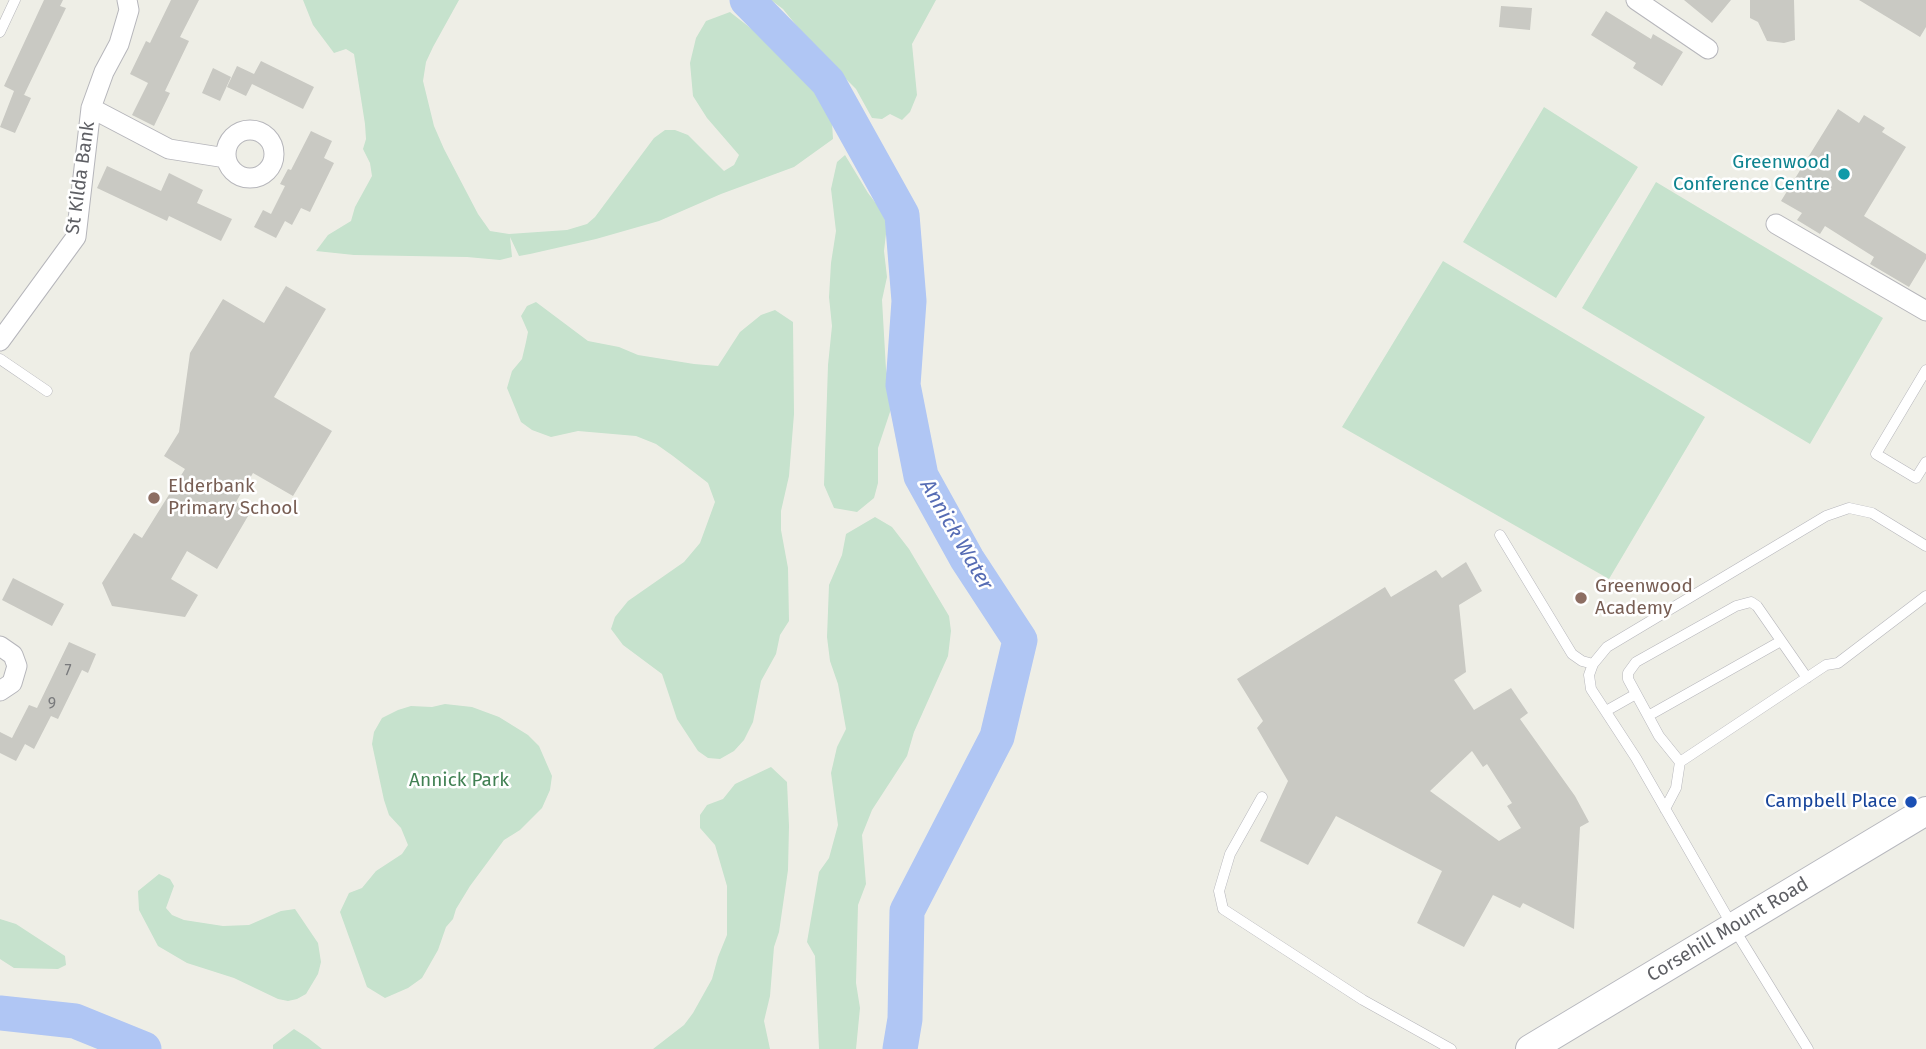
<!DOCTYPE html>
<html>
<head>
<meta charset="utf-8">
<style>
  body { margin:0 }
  canvas { display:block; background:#eeeee6 }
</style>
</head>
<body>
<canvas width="1926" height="1049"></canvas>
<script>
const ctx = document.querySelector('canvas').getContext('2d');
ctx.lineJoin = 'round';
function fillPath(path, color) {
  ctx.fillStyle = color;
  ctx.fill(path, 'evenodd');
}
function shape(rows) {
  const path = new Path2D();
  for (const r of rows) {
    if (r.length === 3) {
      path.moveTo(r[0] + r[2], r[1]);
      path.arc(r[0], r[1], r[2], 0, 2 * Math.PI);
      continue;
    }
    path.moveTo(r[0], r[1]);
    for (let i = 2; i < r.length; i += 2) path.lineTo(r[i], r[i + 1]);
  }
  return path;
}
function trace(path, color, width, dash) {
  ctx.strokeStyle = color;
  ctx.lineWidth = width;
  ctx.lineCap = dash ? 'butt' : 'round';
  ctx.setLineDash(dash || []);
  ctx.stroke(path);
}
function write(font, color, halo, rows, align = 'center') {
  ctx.font = font + ' "Fira Sans",sans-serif';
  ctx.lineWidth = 5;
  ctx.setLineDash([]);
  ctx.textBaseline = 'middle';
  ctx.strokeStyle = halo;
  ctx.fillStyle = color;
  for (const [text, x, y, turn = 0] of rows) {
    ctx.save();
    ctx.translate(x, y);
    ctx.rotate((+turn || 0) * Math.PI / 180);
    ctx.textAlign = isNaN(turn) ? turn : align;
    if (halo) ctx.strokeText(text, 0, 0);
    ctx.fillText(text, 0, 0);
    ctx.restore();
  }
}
const green = shape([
  [303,0,459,0,433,47,426,62,423,81,434,126,444,149,478,214,490,231,509,234,567,230,587,224,595,217,654,138,665,130,675,130,688,135,724,171,734,165,739,155,707,118,693,96,690,63,696,38,706,21,730,12,790,59,807,78,832,123,833,139,794,167,721,194,659,221,596,239,530,254,519,256,510,237,512,257,500,260,467,257,354,255,316,251,328,235,351,221,355,207,372,176,370,163,363,149,366,139,365,124,354,54,346,49,334,53,313,25],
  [771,0,936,0,912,44,917,95,910,112,902,120,890,114,882,119,872,118,856,89,813,46,783,9],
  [1544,107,1638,167,1556,298,1463,242],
  [845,155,868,193,881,210,887,225,884,251,887,277,882,300,886,369,893,403,878,448,878,483,874,498,857,512,834,508,824,485,828,365,832,326,829,297,831,263,836,231,831,189,837,162],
  [1656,182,1883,318,1810,444,1582,308],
  [1443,261,1705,417,1609,579,1342,427],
  [536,302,588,341,619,347,638,355,694,364,718,366,740,332,761,315,775,310,793,322,794,414,789,476,781,511,781,530,788,568,789,621,780,635,776,654,761,681,753,722,744,740,734,751,720,759,708,758,698,751,677,719,662,674,623,645,611,629,615,617,628,601,684,562,700,543,715,502,708,483,673,456,656,444,636,436,578,431,551,437,532,430,521,422,507,388,512,371,522,359,526,342,528,332,521,316,527,306],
  [875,517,892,527,909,549,949,616,951,631,948,656,914,732,907,756,872,810,862,835,866,884,858,905,856,983,860,1008,856,1049,819,1049,815,956,807,942,819,872,829,858,838,825,831,773,837,747,846,729,838,684,830,661,827,637,829,585,842,555,846,534],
  [445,704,472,707,499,717,528,735,539,746,552,776,550,790,542,808,520,830,504,840,470,886,456,909,453,919,446,927,438,950,422,978,408,988,385,998,367,987,340,912,349,893,362,888,376,871,402,854,408,845,401,828,389,815,384,800,372,744,374,732,382,718,398,710,411,706,432,707],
  [771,767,787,782,789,826,788,870,779,932,774,947,770,996,764,1021,770,1049,653,1049,684,1025,693,1013,712,979,718,957,727,935,727,886,715,845,700,828,700,815,707,805,723,799,735,784],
  [159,874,170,879,174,886,166,908,172,915,184,920,223,926,249,925,281,911,295,909,318,943,321,962,318,974,306,994,297,999,288,1001,278,999,234,978,187,963,158,946,139,910,138,891],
  [0,919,16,924,65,956,66,965,58,969,14,968,0,959],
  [294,1029,308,1038,322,1049,273,1049,273,1045]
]);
const river = shape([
  [747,0,828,82,902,215,909,301,903,385,921,476,967,559,1020,640,997,737,907,911,905,1019,900,1049],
  [0,1013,75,1021,144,1049]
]);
const building = shape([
  [44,0,63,0,60,6,66,8,24,95,22,94,31,98,15,133,0,127,14,91,4,86],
  [171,0,199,0,180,37,189,41,165,91,170,93,154,126,132,115,148,83,130,74,146,41,150,43],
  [1684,0,1731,0,1712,23],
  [1750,0,1794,0,1795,40,1784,43,1767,41,1758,22,1750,18],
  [1859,0,1926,0,1926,27,1920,37],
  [1501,6,1532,8,1530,30,1499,27],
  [1606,11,1651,39,1653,34,1683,52,1662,86,1633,68,1636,63,1591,35],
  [261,61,314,87,303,109,252,84,246,96,227,87,237,66,254,74],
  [213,68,231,77,220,101,202,93],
  [1838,109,1859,123,1864,115,1885,128,1882,132,1906,147,1864,216,1926,254,1926,259,1909,287,1870,264,1874,257,1825,226,1820,234,1797,220,1802,213,1781,201],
  [311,131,332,141,324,158,334,163,310,212,301,208,292,225,285,221,276,238,254,227,263,210,271,214,285,186,280,184,288,169,291,170],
  [107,166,161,191,169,173,203,190,197,203,232,219,221,241,169,216,167,221,97,188],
  [286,286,326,309,274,397,332,431,293,496,253,473,236,502,251,511,217,569,187,551,171,579,198,595,185,617,112,606,102,583,134,533,142,538,185,469,164,456,179,432,190,353,223,299,264,323],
  [1466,562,1482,591,1459,605,1466,672,1454,680,1474,710,1511,688,1528,713,1520,719,1575,796,1589,822,1580,827,1574,929,1523,903,1520,908,1493,895,1464,947,1417,923,1442,871,1336,816,1308,865,1260,841,1288,781,1257,728,1263,721,1237,679,1385,587,1391,597,1436,570,1442,578],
  [1472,751,1483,767,1487,764,1512,803,1507,806,1521,828,1499,841,1430,791],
  [13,578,64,604,52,626,2,600],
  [69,642,96,654,88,673,82,670,58,719,51,716,34,749,25,744,16,761,0,753,0,732,12,738,29,705,37,708]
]);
const service = shape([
  [0,32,15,0],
  [0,359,47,391],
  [1926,370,1876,454,1916,478,1926,462],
  [1500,535,1572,654,1582,661,1593,664],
  [1606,711,1636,694],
  [1648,716,1781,641],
  [1680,762,1826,665,1838,663,1926,596],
  [1262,797,1230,854,1219,891,1223,909,1363,1000,1451,1049],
  [1665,809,1676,788,1680,762,1659,736,1628,679,1628,673,1636,662,1736,606,1751,602,1757,606,1807,678],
  [1808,1049,1733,927,1636,758,1591,689,1589,675,1593,664,1607,647,1826,516,1849,508,1872,513,1926,546]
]);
const minor = shape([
  [1636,0,1708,49],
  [91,108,169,149,226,158],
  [250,154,24],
  [1776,224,1926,311],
  [0,341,76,237,91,108,104,72,119,44,129,10,127,0],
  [0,646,13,655,17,666,12,683,0,691]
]);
const secondary = shape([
  [1530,1049,1926,811]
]);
const markers = [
  [1844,174,7,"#0f9aa8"],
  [154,498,7,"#8d6e63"],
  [1581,598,7,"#8d6e63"],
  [1911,802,7,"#1a4fb4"]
];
const numberNames = [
  ["7",68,672],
  ["9",52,705]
];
const cultureNames = [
  ["Greenwood",1830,163],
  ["Conference Centre",1830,185]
];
const streetNames = [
  ["St Kilda Bank",81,178,-82],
  ["Corsehill Mount Road",1728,930,-31]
];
const educationNames = [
  ["Elderbank",168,487],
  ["Primary School",168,509],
  ["Greenwood",1595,587],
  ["Academy",1595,609]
];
const parkNames = [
  ["Annick Park",459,781]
];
const transitNames = [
  ["Campbell Place",1897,802]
];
const waterNames = [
  ["Annick Water",956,535,60]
];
fillPath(green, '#c6e2cd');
trace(river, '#b0c6f4', 35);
fillPath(building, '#c9c9c3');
trace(service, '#b6b6bb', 11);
trace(minor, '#b6b6bb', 21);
trace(secondary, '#b7b8be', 30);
trace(service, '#fff', 10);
trace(minor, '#fff', 19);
trace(secondary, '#fff', 28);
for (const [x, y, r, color] of markers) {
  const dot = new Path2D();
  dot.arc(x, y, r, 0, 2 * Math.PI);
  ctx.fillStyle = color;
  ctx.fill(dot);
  trace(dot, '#fff', 2.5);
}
write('16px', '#797a7c', null, numberNames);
write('19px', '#0d838f', '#fff', cultureNames, 'right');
write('19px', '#5e5f64', '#fff', streetNames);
write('19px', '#785e54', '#fff', educationNames, 'left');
write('19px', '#418053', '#fff', parkNames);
write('19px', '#164399', '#fff', transitNames, 'right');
write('italic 21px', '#566cb4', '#fff', waterNames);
</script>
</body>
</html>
